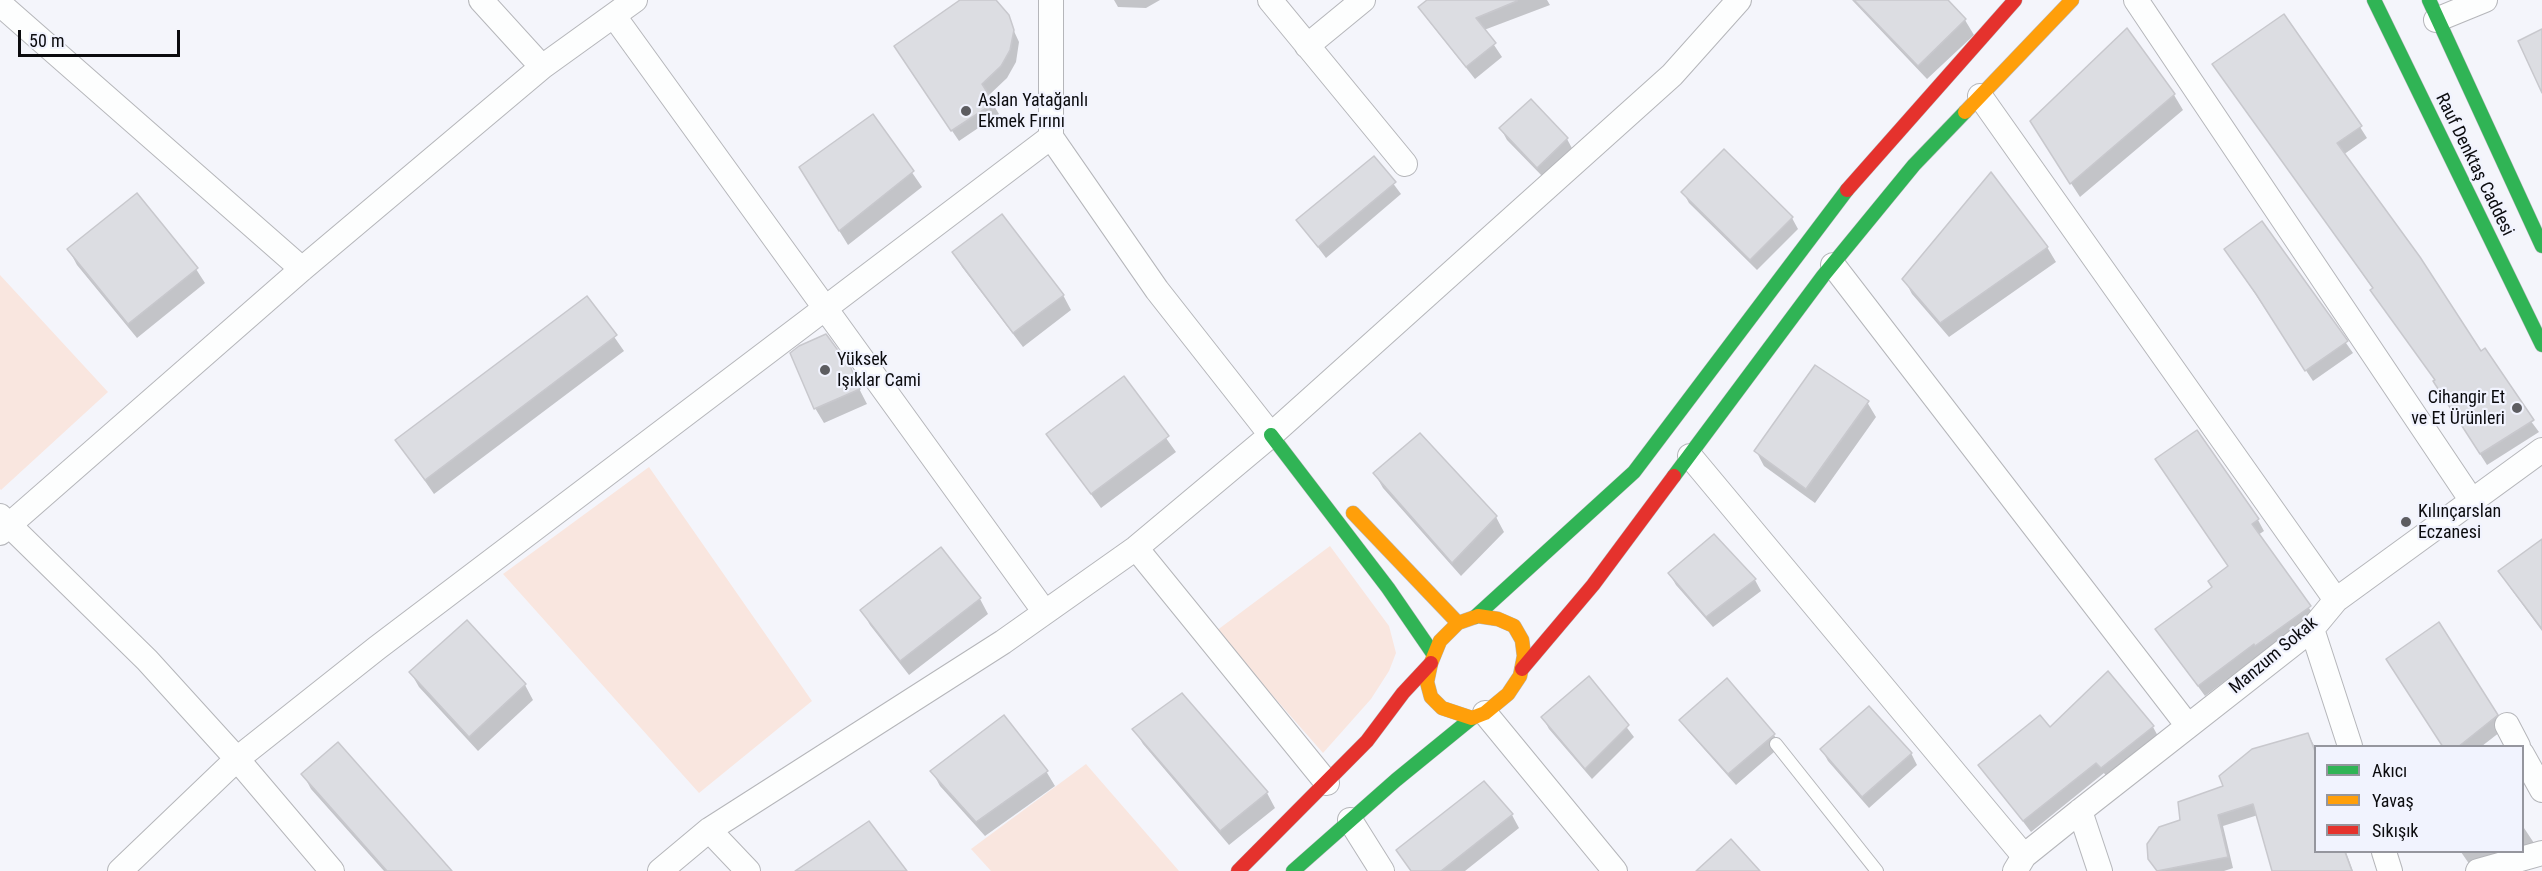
<!DOCTYPE html>
<html>
<head>
<meta charset="utf-8">
<style>
  body { margin:0 }
  #map { position:relative; width:2542px; height:871px; overflow:hidden; background:#f4f5fb; font-family:"Roboto Condensed",sans-serif }
  canvas { display:block }
  .legend { position:absolute; left:2314px; top:745px; width:210px; height:108px; box-sizing:border-box; background:#f1f3fe; border:2px solid #95969e; margin:0; padding:8px 10px; list-style:none; font-size:18px; color:#0b0b0e }
  .legend li { display:flex; align-items:center; gap:12px; height:30px }
  .legend b { width:30px; border:2px solid #95969e }
  .scale { position:absolute; left:18px; top:30px; width:162px; height:27px; box-sizing:border-box; border:3px solid #0b0b0e; border-top:0; padding-left:8px; font-size:18px; line-height:21px; white-space:nowrap; color:#0b0b0e; -webkit-text-stroke:4px #f1f3fe; paint-order:stroke }
</style>
</head>
<body>
<div id="map">
<canvas width="2542" height="871"></canvas>
<ul class="legend">
<li><b style="height:8px;background:#30b455"></b>Akıcı</li>
<li><b style="height:8px;background:#ff9f0a"></b>Yavaş</li>
<li><b style="height:8px;background:#e5322d"></b>Sıkışık</li>
</ul>
<div class="scale">50 m</div>
</div>
<script>
const ctx = document.querySelector('canvas').getContext('2d');
ctx.lineJoin = 'round';
function fillPath(path, color) {
  ctx.fillStyle = color;
  ctx.fill(path, 'evenodd');
}
function shape(rows) {
  const path = new Path2D();
  for (const r of rows) {
    path.moveTo(r[0], r[1]);
    for (let i = 2; i < r.length; i += 2) path.lineTo(r[i], r[i + 1]);
  }
  return path;
}
function trace(path, color, width, dash) {
  ctx.strokeStyle = color;
  ctx.lineWidth = width;
  ctx.lineCap = dash ? 'butt' : 'round';
  ctx.setLineDash(dash || []);
  ctx.stroke(path);
}
function write(font, color, halo, rows, align = 'center') {
  ctx.font = font + ' "Roboto Condensed",sans-serif';
  ctx.lineWidth = 4.5;
  ctx.setLineDash([]);
  ctx.textBaseline = 'middle';
  ctx.strokeStyle = halo;
  ctx.fillStyle = color;
  for (const [text, x, y, turn = 0] of rows) {
    ctx.save();
    ctx.translate(x, y);
    ctx.rotate((+turn || 0) * Math.PI / 180);
    ctx.textAlign = isNaN(turn) ? turn : align;
    if (halo) ctx.strokeText(text, 0, 0);
    ctx.fillText(text, 0, 0);
    ctx.restore();
  }
}
const green = shape([
  [0,275,108,392,1,490,0,489],
  [649,467,812,701,699,793,503,574],
  [1330,546,1389,626,1396,653,1389,671,1371,699,1323,753,1216,631],
  [1086,764,1179,871,991,871,971,849]
]);
const shadow = shape([
  [962,0,994,0,1007,16,1019,42,1016,62,1007,78,988,96,999,114,959,141,902,57],
  [1114,0,1160,0,1146,8,1118,7],
  [1429,0,1547,0,1550,5,1484,30,1502,57,1475,79,1428,20,1420,7],
  [1852,0,1946,0,1965,20,1974,35,1927,79],
  [2214,64,2360,127,2367,138,2343,155,2480,353,2539,432,2487,465,2441,393,2436,381,2373,289],
  [2174,95,2183,110,2080,197,2040,136],
  [873,116,922,187,848,245,809,182],
  [1501,129,1567,139,1573,150,1544,178,1507,140],
  [1374,158,1401,194,1326,258,1298,221],
  [1683,192,1792,218,1798,229,1757,270,1689,203],
  [2262,223,2353,353,2313,381,2226,250],
  [2047,247,2056,262,1949,337,1912,294,1904,279],
  [69,250,196,269,205,283,137,338,77,265],
  [954,253,1063,295,1071,310,1023,347,962,267],
  [587,298,624,351,434,494,397,441],
  [849,369,867,404,824,423,815,408],
  [1123,378,1176,452,1101,508,1048,435],
  [1867,402,1876,417,1815,503,1764,466,1756,451],
  [2197,432,2258,520,2264,531,2258,535,2316,618,2261,654,2205,696,2157,630,2213,587,2230,567],
  [1420,435,1496,517,1504,532,1461,576,1383,488,1375,474],
  [2542,541,2542,631,2511,589,2500,571],
  [941,549,980,599,988,614,909,675,870,625,862,610],
  [1669,573,1755,580,1761,591,1713,627,1676,585],
  [466,622,525,685,533,700,478,751,419,687,411,673],
  [2108,673,2153,727,2159,738,2108,779,2104,773,2031,832,1980,765,2050,729],
  [1589,678,1634,737,1592,779,1549,729,1543,718],
  [1726,681,1774,735,1781,746,1736,785,1688,731,1681,720],
  [1182,695,1267,793,1275,808,1229,845,1143,744,1134,729],
  [2496,716,2504,729,2482,746,2443,746],
  [2308,734,2316,749,2316,852,2346,852,2353,871,2274,871,2258,815,2223,826,2233,868,2224,871,2157,871,2150,859,2181,821,2225,787],
  [1822,750,1911,753,1917,765,1869,808,1828,761],
  [932,771,1046,771,1055,786,985,836,940,786],
  [303,774,450,871,384,871,311,789],
  [1512,815,1519,828,1465,871,1411,871,1398,850],
  [2522,825,2534,843,2522,850],
  [2461,852,2520,852,2474,871]
]);
const building = shape([
  [960,0,996,0,1009,15,1014,30,1010,50,1001,66,982,84,994,103,951,131,894,46,960,0],
  [1427,0,1517,0,1517,1,1476,18,1496,43,1466,67,1418,7,1427,0],
  [1854,0,1948,0,1966,19,1918,66,1854,0],
  [2284,14,2362,126,2337,143,2420,257,2481,351,2485,348,2534,420,2480,454,2433,381,2435,380,2370,290,2373,288,2212,64,2284,14],
  [2127,28,2175,94,2070,184,2030,121,2127,28],
  [2542,29,2542,93,2518,41,2542,29],
  [1531,99,1568,138,1537,168,1499,128,1531,99],
  [873,114,914,171,839,231,799,167,873,114],
  [1724,149,1793,217,1750,260,1681,192,1724,149],
  [1374,156,1396,182,1318,247,1296,220,1374,156],
  [1991,172,2048,247,1940,323,1902,279,1991,172],
  [137,193,198,268,128,324,67,249,137,193],
  [1002,214,1064,295,1013,333,952,252,1002,214],
  [2262,221,2348,341,2305,371,2256,294,2224,249,2262,221],
  [587,296,617,335,425,480,395,440,587,296],
  [826,334,851,368,860,389,814,409,790,353,799,346,826,334],
  [1815,365,1869,401,1806,489,1754,451,1815,365],
  [1124,376,1169,436,1091,494,1046,434,1124,376],
  [2197,430,2259,519,2252,524,2311,606,2255,646,2254,644,2198,686,2155,629,2212,587,2208,581,2228,566,2155,459,2197,430],
  [1420,433,1497,516,1452,563,1373,473,1420,433],
  [1714,534,1756,579,1706,617,1668,573,1714,534],
  [2542,539,2542,629,2498,571,2542,539],
  [941,547,981,598,900,661,860,610,941,547],
  [467,620,526,684,469,737,409,672,467,620],
  [2439,622,2498,715,2458,747,2443,747,2386,659,2439,622],
  [2108,671,2154,726,2101,768,2096,763,2023,821,1978,765,2040,715,2050,727,2108,671],
  [1589,676,1629,725,1585,769,1541,717,1589,676],
  [1727,678,1775,734,1728,774,1679,720,1727,678],
  [1182,693,1268,792,1220,831,1132,729,1182,693],
  [1869,706,1912,753,1862,797,1820,749,1869,706],
  [1004,715,1048,771,976,822,930,771,1004,715],
  [2308,733,2316,754,2316,852,2345,852,2352,871,2272,871,2253,804,2218,815,2228,857,2157,871,2148,859,2147,844,2159,827,2180,820,2178,802,2223,786,2219,776,2252,749,2308,733],
  [338,742,452,871,387,871,301,774,338,742],
  [1484,781,1513,814,1441,871,1411,871,1396,850,1484,781],
  [869,821,907,871,795,871,869,821],
  [1731,839,1760,871,1696,871,1731,839]
]);
const lane = shape([
  [1776,744,1877,871]
]);
const street = shape([
  [481,0,542,67],
  [1051,0,1051,137,1157,290,1271,435],
  [1270,0,1405,164],
  [2136,0,2472,501],
  [0,4,302,269],
  [614,16,1044,611],
  [2436,20,2485,0],
  [1307,46,1363,0],
  [1980,96,2336,600],
  [1833,265,2188,726],
  [1690,456,2024,856],
  [0,516,147,660,237,759,332,871],
  [0,533,302,269,542,67,635,0],
  [1136,548,1327,783],
  [2312,629,2350,746],
  [1485,713,1615,871],
  [2507,725,2518,746],
  [2522,754,2542,790],
  [2080,811,2100,871],
  [1350,820,1382,871],
  [709,830,748,871],
  [2384,852,2390,871],
  [120,871,237,759,377,648,1051,137],
  [660,871,709,830,1003,642,1136,548,1271,435,1672,75,1739,0],
  [2015,871,2024,856,2080,811,2312,629,2336,600,2542,450],
  [2478,871,2542,853]
]);
const fast = shape([
  [2374,0,2542,345],
  [2429,0,2542,246],
  [1271,435,1388,588,1434,655],
  [1674,476,1823,276,1914,165,1965,112],
  [1475,617,1634,472,1847,190],
  [1293,871,1396,780,1472,718]
]);
const slow = shape([
  [1965,112,2072,0],
  [1353,513,1458,623],
  [1478,616,1498,619,1514,626,1522,640,1524,656,1520,676,1508,694,1485,713,1472,718,1442,708,1431,697,1427,682,1431,663,1440,641,1458,623,1478,616]
]);
const jam = shape([
  [1847,190,2015,0],
  [1522,669,1593,585,1674,476],
  [1238,871,1367,741,1403,693,1431,663]
]);
const markers = [
  [966,111,6,"#5d5d61"],
  [825,370,6,"#5d5d61"],
  [2517,408,6,"#5d5d61"],
  [2406,522,6,"#5d5d61"]
];
const poiNames = [
  ["Aslan Yatağanlı",978,101],
  ["Ekmek Fırını",978,122],
  ["Yüksek",837,360],
  ["Işıklar Cami",837,381],
  ["Cihangir Et",2505,398,"right"],
  ["ve Et Ürünleri",2505,419,"right"],
  ["Kılınçarslan",2418,512],
  ["Eczanesi",2418,533]
];
const streetNames = [
  ["Rauf Denktaş Caddesi",2474,165,64],
  ["Manzum Sokak",2274,656,-40]
];
fillPath(green, '#f9e6df');
fillPath(shadow, '#0003');
fillPath(building, '#dcdde2');
trace(building, '#c8c8cd', 1.5);
trace(lane, '#b5b6ba', 14);
trace(street, '#b5b6ba', 26);
trace(fast, '#b5b6ba', 15);
trace(slow, '#b5b6ba', 15);
trace(jam, '#b5b6ba', 15);
trace(lane, '#fdfefe', 12);
trace(street, '#fdfefe', 24);
trace(fast, '#30b455', 14);
trace(slow, '#ff9f0a', 14);
trace(jam, '#e5322d', 14);
for (const [x, y, r, color] of markers) {
  const dot = new Path2D();
  dot.arc(x, y, r, 0, 2 * Math.PI);
  ctx.fillStyle = color;
  ctx.fill(dot);
  trace(dot, '#f1f3fe', 2);
}
write('18px', '#0b0b0e', '#f1f3fe', poiNames, 'left');
write('18px', '#0b0b0e', '#f1f3fe', streetNames);
</script>
</body>
</html>
